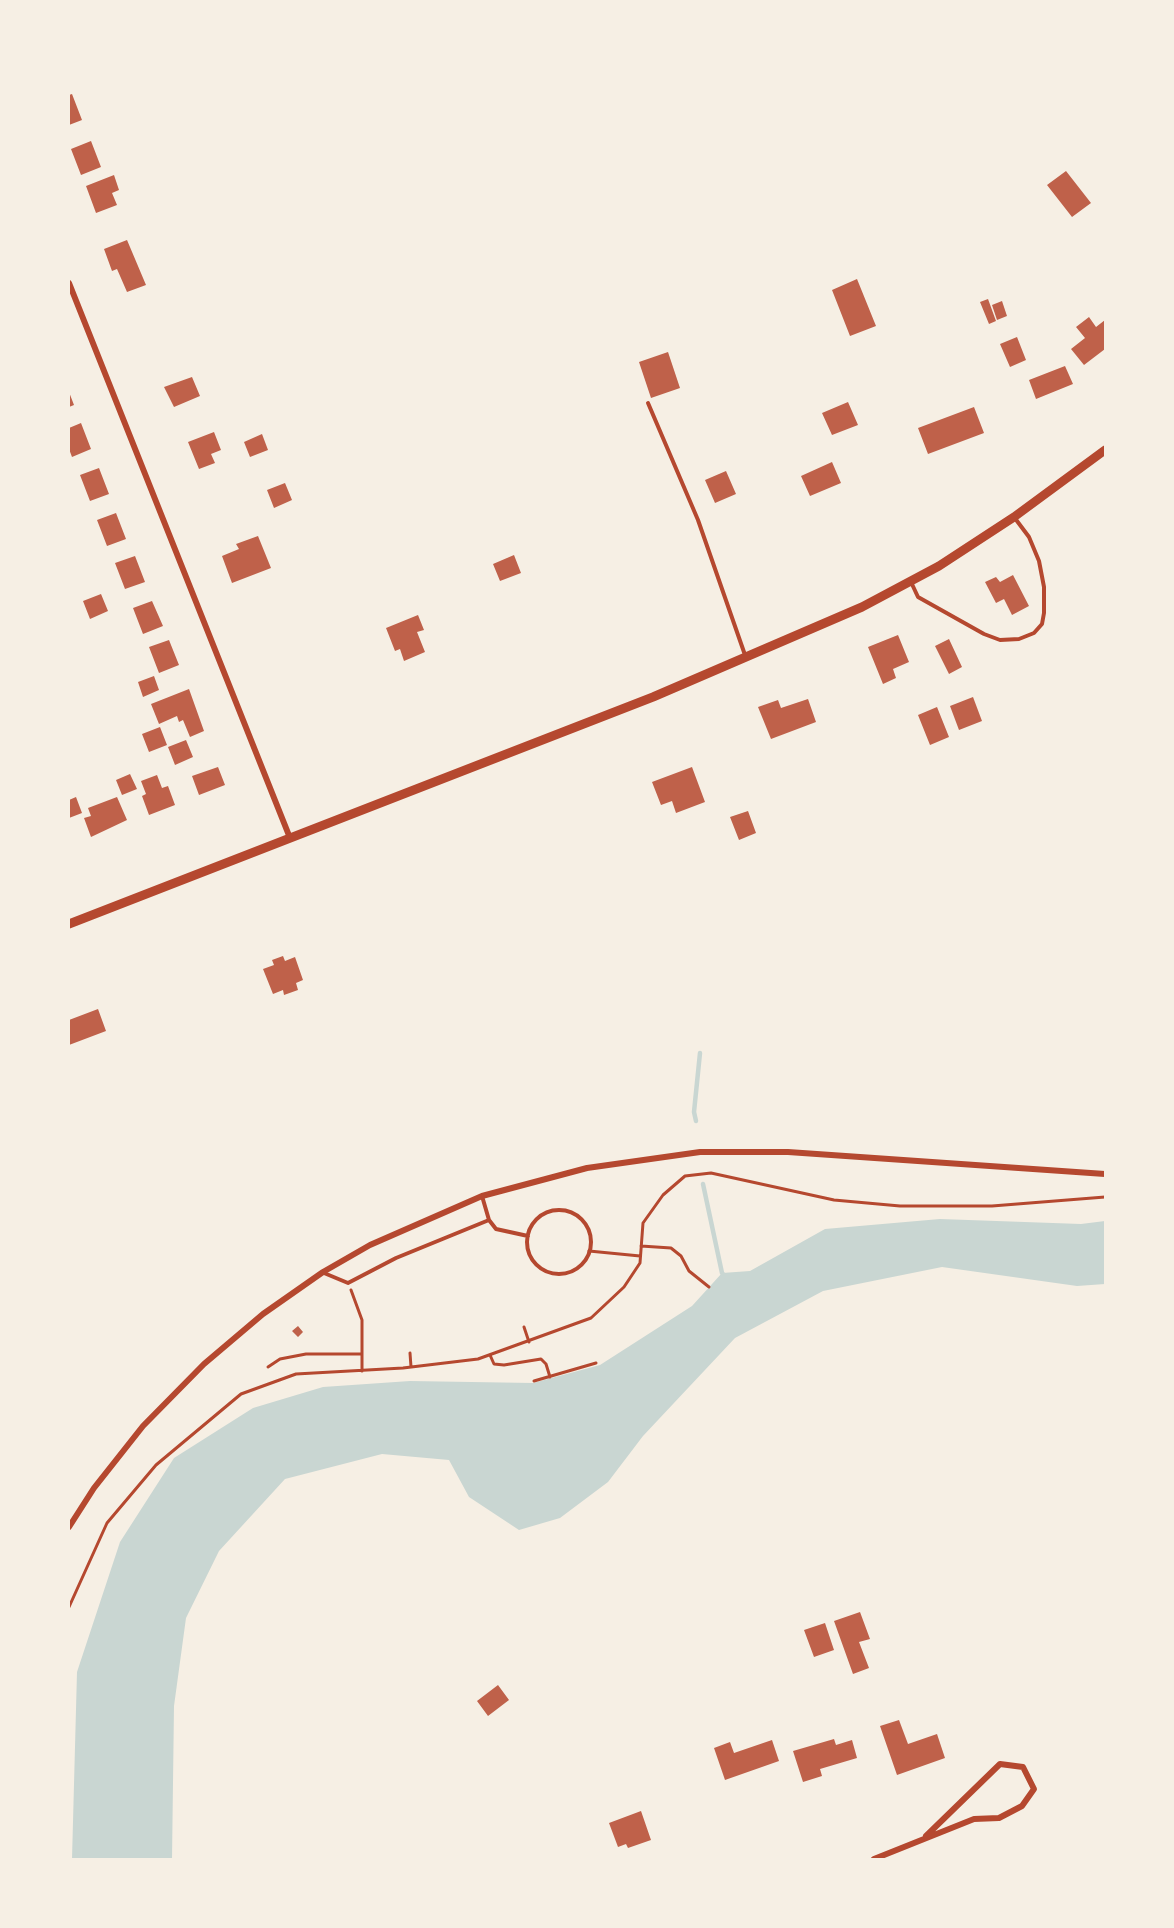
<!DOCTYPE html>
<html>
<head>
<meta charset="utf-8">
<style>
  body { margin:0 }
  #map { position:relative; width:1174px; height:1928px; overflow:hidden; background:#f6efe4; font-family:"DejaVu Sans",sans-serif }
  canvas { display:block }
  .frame { position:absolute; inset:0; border:70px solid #f6efe4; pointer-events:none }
</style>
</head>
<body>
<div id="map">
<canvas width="1174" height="1928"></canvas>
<div class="frame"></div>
</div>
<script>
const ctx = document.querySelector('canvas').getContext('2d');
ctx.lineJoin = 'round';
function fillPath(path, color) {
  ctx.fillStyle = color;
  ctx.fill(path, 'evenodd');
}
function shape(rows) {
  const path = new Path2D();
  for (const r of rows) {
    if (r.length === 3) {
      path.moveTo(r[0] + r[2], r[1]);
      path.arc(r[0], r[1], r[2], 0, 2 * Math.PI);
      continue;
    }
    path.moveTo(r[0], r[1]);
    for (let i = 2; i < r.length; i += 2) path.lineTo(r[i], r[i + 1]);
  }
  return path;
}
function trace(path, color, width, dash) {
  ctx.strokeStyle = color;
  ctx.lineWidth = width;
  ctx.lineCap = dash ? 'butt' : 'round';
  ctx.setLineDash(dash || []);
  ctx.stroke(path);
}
const water = shape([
  [940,1219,1081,1224,1105,1221,1105,1284,1077,1286,942,1267,823,1291,735,1338,643,1436,608,1482,560,1518,519,1530,469,1497,449,1460,382,1454,285,1479,219,1551,186,1618,174,1706,172,1859,72,1859,77,1672,120,1542,174,1458,253,1408,323,1387,410,1381,533,1383,600,1365,692,1306,722,1273,750,1271,825,1229]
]);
const stream = shape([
  [696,1121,694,1112,700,1053],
  [703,1184,722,1273,726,1277]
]);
const building = shape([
  [72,94,82,120,69,125,69,95],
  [91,141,101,167,81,175,71,149],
  [1066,171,1091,203,1072,217,1047,185],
  [114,175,119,190,112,193,117,205,96,213,86,186],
  [127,240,146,285,127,292,117,269,112,271,104,249],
  [857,279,876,326,850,336,832,290],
  [988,299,996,321,989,324,980,302],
  [1002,301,1007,316,997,320,992,305],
  [1089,317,1096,327,1105,320,1105,349,1084,365,1071,349,1085,338,1076,327],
  [1017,337,1026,360,1010,367,1000,344],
  [668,352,680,388,651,398,639,362],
  [1065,366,1073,384,1036,399,1029,380],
  [192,377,200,396,174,407,164,387],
  [69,392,74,405,69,407],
  [848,402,858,425,832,435,822,413],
  [974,407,984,433,928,454,918,428],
  [81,423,91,449,72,457,69,449,69,428],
  [214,432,221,450,211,454,215,463,199,469,188,442],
  [262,434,268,450,250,457,244,442],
  [832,462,841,483,810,496,801,476],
  [99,468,109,494,90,501,80,475],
  [726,471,736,494,715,503,705,480],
  [285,483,292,500,274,508,267,490],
  [116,513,126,539,107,546,97,520],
  [258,536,271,568,232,583,222,556,239,549,236,544],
  [514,555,521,573,500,581,493,564],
  [135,556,145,582,125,589,115,563],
  [1013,575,1029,606,1012,615,1004,599,996,603,985,582,996,577,1000,582],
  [101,594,108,611,90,619,83,601],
  [152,601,163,626,143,634,133,608],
  [418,615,424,630,417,632,425,652,404,661,400,649,395,651,386,628],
  [898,635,909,662,893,669,896,678,883,684,868,647],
  [949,639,962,667,949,674,935,646],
  [169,640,179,665,159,673,149,647],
  [154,676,159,690,143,697,138,682],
  [189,689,204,731,190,737,183,720,179,722,177,716,159,724,151,704],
  [973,697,982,721,959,730,950,706],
  [808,699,816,722,771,739,758,707,778,700,781,708],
  [937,707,949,737,930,745,918,715],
  [160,727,167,745,149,752,142,734],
  [186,740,193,757,175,765,168,747],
  [218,767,225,785,199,795,192,776],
  [692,767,705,802,676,813,672,801,661,805,652,782],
  [130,774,137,789,122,795,116,780],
  [157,775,162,788,168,786,175,805,149,815,142,796,146,794,141,781],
  [76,797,82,813,69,818,69,800],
  [117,797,127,820,91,837,84,818,91,816,88,808],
  [748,811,756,833,739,840,730,817],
  [283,956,285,961,295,957,303,980,296,983,298,990,284,995,283,990,273,994,263,969,274,965,272,960],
  [98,1009,106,1031,69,1045,69,1020],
  [298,1326,303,1332,298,1337,292,1331],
  [860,1612,870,1639,859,1642,869,1668,853,1674,834,1621],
  [825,1623,834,1650,814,1657,804,1630],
  [498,1685,509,1700,488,1716,477,1701],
  [899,1720,908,1744,937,1734,945,1758,897,1775,880,1726],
  [834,1739,836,1745,852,1740,857,1758,820,1769,822,1776,803,1782,793,1751],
  [772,1740,779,1761,725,1780,714,1748,730,1742,734,1753],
  [641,1811,651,1840,628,1848,626,1844,618,1847,609,1823]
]);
const path = shape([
  [641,1246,671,1248,681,1256,689,1271,709,1287],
  [589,1251,640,1256],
  [351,1290,362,1320,362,1371],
  [524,1327,529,1342],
  [410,1353,411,1367],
  [490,1355,494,1364,504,1365,541,1359,546,1364,550,1377],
  [268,1367,280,1359,306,1354,361,1354],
  [534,1381,596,1363],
  [69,1607,107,1523,156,1465,241,1394,296,1374,403,1368,478,1359,591,1318,624,1287,640,1263,643,1223,663,1195,685,1176,711,1173,834,1200,900,1206,992,1206,1105,1197]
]);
const service = shape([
  [648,403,698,520,745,655],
  [911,582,918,597,984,634,1000,640,1019,639,1034,633,1042,624,1044,613,1044,587,1039,561,1029,537,1014,517],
  [559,1242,32],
  [489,1220,496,1229,528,1236],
  [324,1273,348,1283,396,1258,489,1220,482,1196]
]);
const minor = shape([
  [69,283,290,838],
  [69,1527,94,1488,143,1426,204,1364,263,1314,323,1272,370,1245,482,1196,587,1168,700,1152,788,1152,1105,1174],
  [874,1859,974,1819,999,1818,1022,1806,1034,1789,1023,1767,1000,1764,926,1836]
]);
const tertiary = shape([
  [69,924,653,697,862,607,939,566,1014,517,1105,450]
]);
fillPath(water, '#c9d6d2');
trace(stream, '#c9d6d2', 4.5);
fillPath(building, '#bf614a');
trace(path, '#b5482f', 3);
trace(service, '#b5482f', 4);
trace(minor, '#b5482f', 6);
trace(tertiary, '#b5482f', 9);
</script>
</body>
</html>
